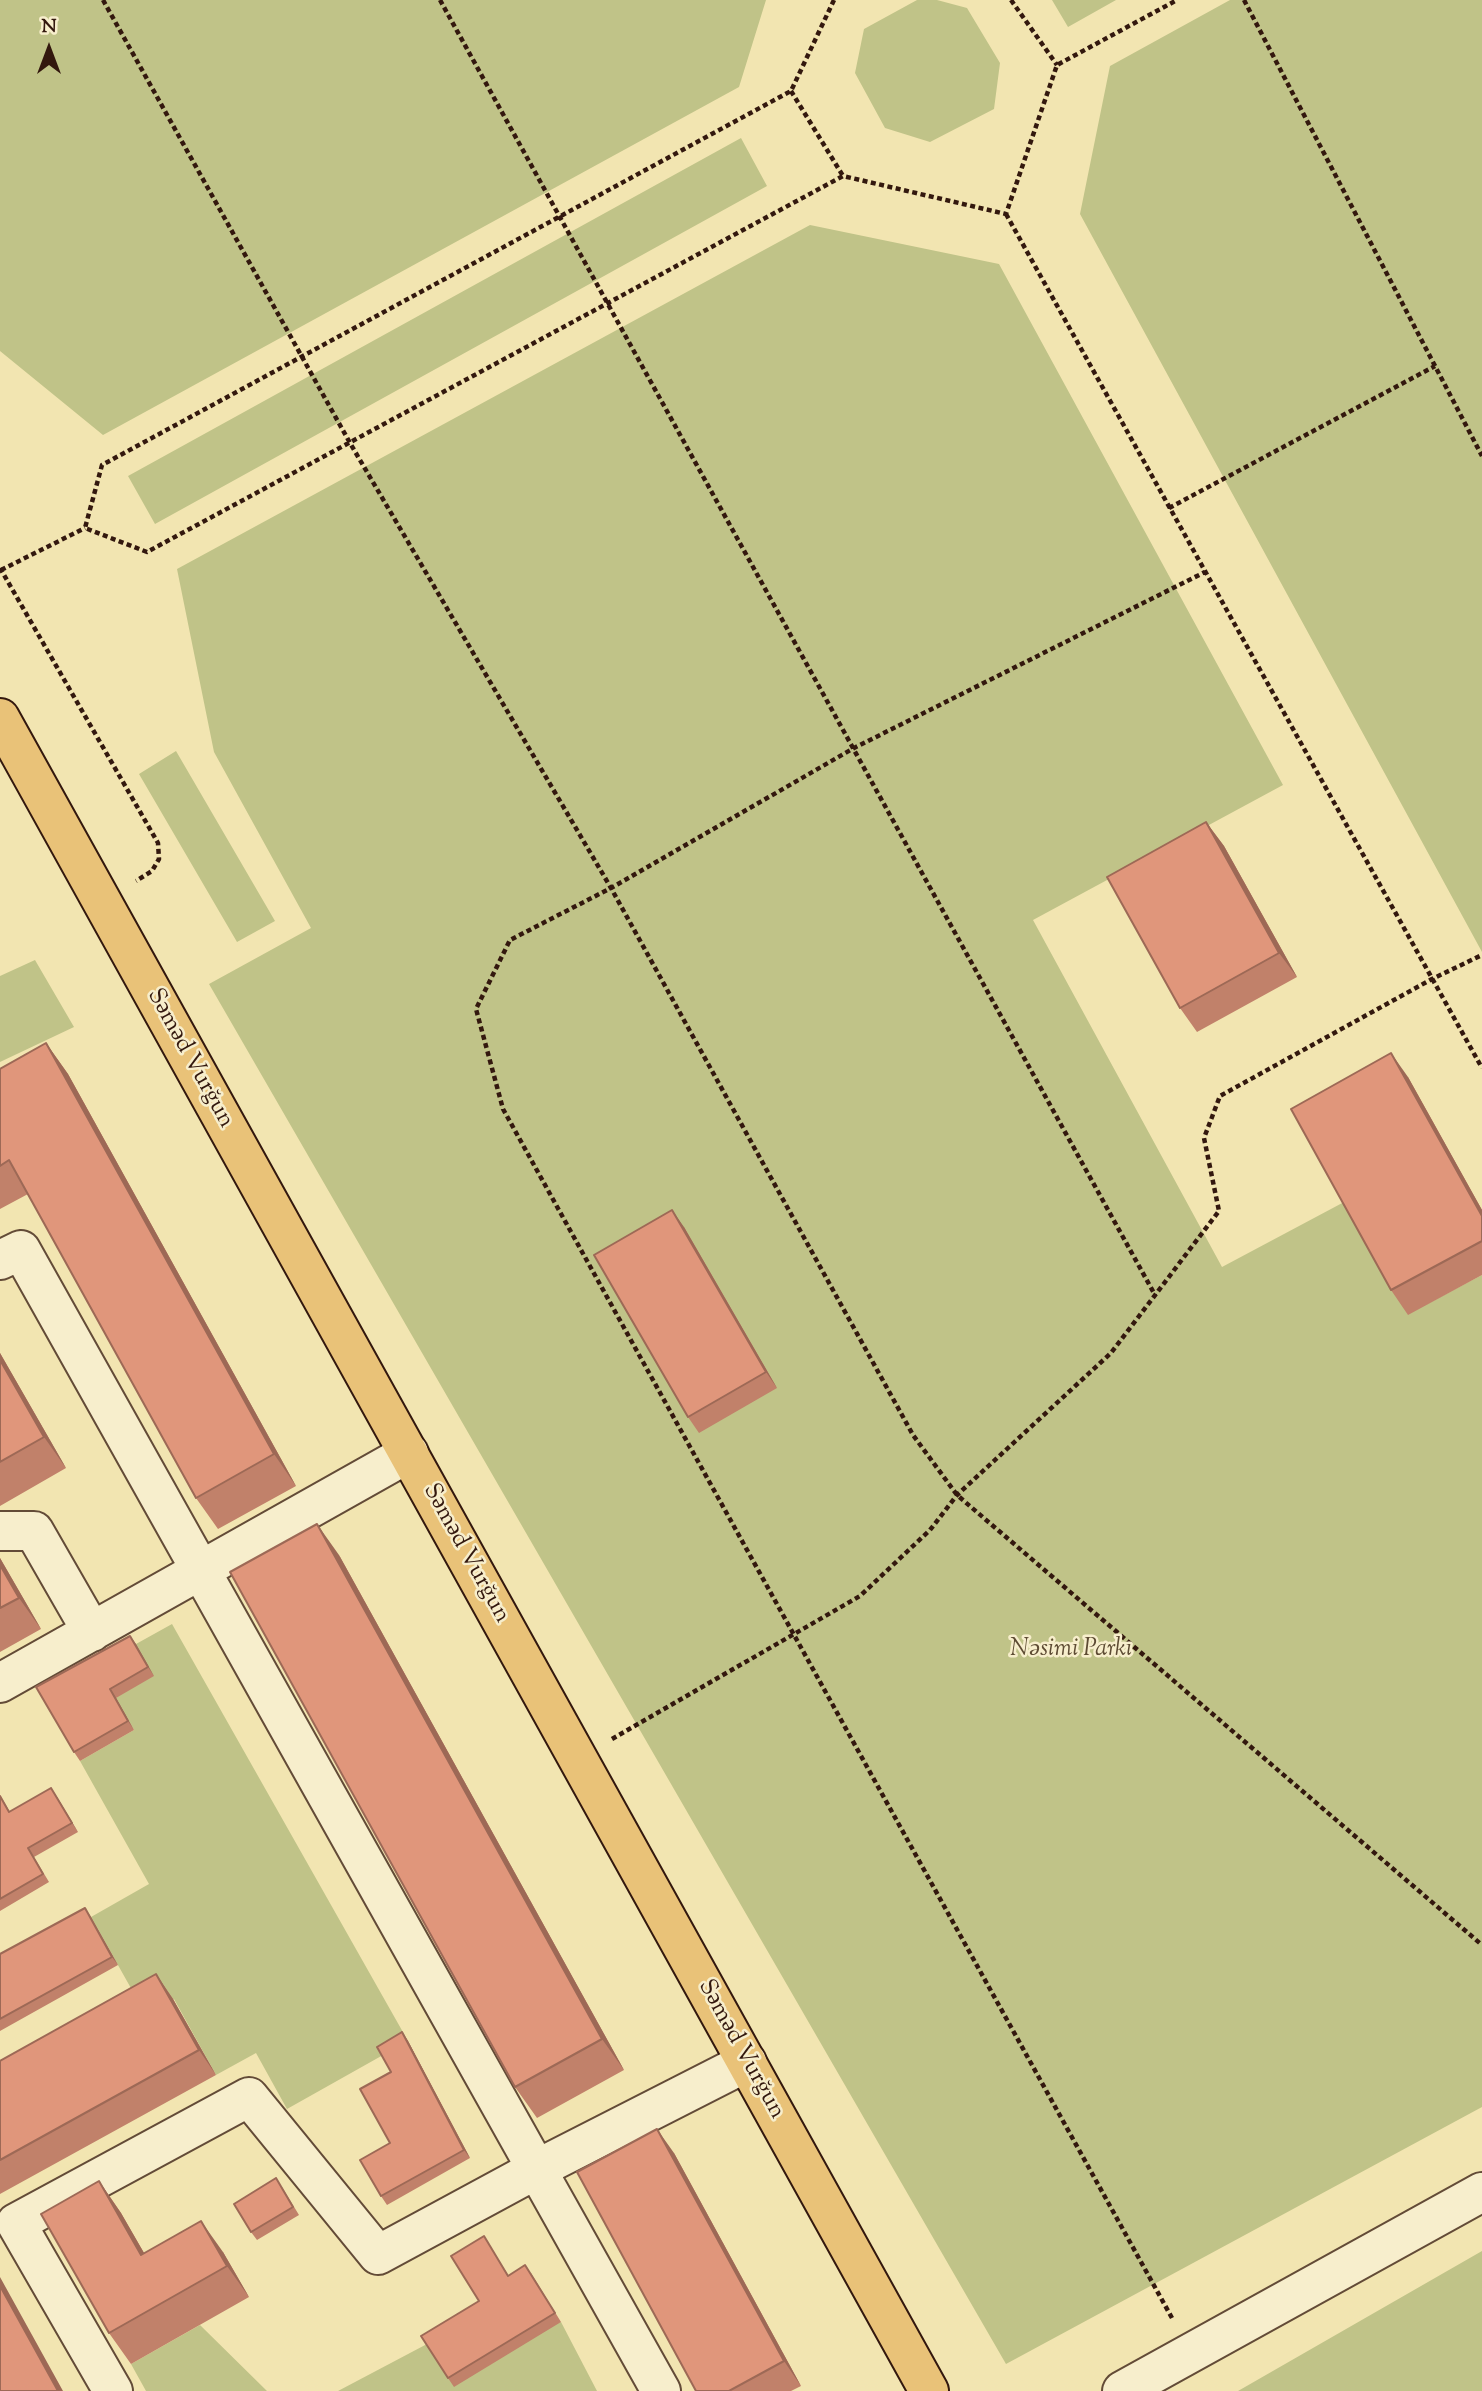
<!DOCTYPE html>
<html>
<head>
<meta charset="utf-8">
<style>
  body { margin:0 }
  #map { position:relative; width:1482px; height:2391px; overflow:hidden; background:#f2e5b1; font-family:"Sorts Mill Goudy",serif }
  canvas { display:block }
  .north { position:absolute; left:14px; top:14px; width:70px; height:70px; -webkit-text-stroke:5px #f7eecc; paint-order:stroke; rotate:0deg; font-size:19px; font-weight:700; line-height:28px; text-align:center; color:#33180e }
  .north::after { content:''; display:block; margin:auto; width:24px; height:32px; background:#33180e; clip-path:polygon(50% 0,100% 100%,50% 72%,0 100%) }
</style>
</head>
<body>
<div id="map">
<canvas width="1482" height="2391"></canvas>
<div class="north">N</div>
</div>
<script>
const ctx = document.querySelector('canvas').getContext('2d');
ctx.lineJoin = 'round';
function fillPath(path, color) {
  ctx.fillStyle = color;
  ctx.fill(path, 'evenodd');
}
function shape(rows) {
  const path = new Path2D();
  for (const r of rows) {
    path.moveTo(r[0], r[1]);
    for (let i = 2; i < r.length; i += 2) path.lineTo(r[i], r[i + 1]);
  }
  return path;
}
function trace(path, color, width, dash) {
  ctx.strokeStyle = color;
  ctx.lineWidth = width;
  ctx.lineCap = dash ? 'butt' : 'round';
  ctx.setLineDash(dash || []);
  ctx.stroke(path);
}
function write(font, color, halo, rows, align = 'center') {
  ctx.font = font + ' "Sorts Mill Goudy",serif';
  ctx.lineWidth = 5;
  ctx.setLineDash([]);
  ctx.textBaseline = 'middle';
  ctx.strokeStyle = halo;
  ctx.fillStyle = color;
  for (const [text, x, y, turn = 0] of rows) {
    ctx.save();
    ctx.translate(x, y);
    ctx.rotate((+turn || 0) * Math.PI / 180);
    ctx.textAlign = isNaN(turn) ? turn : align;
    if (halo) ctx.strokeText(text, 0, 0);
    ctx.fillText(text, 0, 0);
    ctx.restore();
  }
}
const green = shape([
  [0,0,766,0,739,87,103,435,0,351],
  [917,0,937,0,967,8,1000,63,994,109,930,142,885,128,855,73,864,29],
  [1052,0,1116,0,1068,27],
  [1230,0,1482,0,1482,952,1080,214,1110,66],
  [741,138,767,186,155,524,128,476],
  [810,225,999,264,1283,785,1033,920,1222,1267,1346,1201,1408,1314,1482,1275,1482,2107,1006,2364,209,984,311,928,214,752,177,569],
  [176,751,275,921,237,942,139,774],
  [35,960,74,1027,0,1062,0,976],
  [172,1624,408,2041,287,2109,256,2053,216,2075,174,1999,146,2015,91,1917,149,1884,80,1761,134,1730,116,1698,136,1644],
  [1482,2251,1482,2391,1238,2391],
  [561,2322,597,2391,338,2391,427,2344],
  [200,2325,267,2391,146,2391,131,2364]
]);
const path = shape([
  [103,0,350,443,611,888,913,1435,957,1495,1482,1945],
  [440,0,1155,1295],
  [834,0,791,91,102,465,85,528,147,552,843,176,1006,214,1057,65,1177,0],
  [1011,0,1057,65],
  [1244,0,1482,456],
  [791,91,843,176],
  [1006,214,1482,1068],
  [1169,508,1435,366],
  [0,568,158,843,159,859,152,871,136,881],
  [1,570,85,528],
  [612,1739,860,1596,930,1530,957,1495,1111,1353,1219,1211,1204,1138,1220,1096,1432,979,1482,955],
  [1172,2318,503,1109,476,1009,510,940,611,888,854,748,1205,572]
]);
const minor = shape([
  [0,1260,21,1250,661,2391],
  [0,1531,34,1531,92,1632],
  [0,1683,409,1453],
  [113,2391,16,2223,249,2097,378,2255,537,2169,747,2062],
  [1122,2391,1482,2192]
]);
const major = shape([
  [0,718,929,2391]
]);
const wall = shape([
  [1206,822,1224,846,1297,977,1197,1032,1180,1008],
  [46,1043,68,1074,296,1486,218,1529,196,1498,28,1194,0,1209,0,1069],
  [1408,1077,1482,1210,1482,1275,1408,1315,1391,1290],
  [684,1227,777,1388,699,1433,688,1417],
  [0,1353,66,1468,0,1506],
  [339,1555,624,2070,537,2118,515,2087],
  [0,1558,41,1629,0,1652],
  [130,1636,154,1676,116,1698,134,1730,80,1761,74,1752],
  [0,1795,10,1812,57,1797,78,1832,34,1857,49,1882,0,1911],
  [85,1908,118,1965,0,2031,0,1954],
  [156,1974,173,1999,216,2075,0,2194,0,2061],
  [402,2032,408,2041,470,2158,387,2205,381,2196,390,2143,391,2072],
  [674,2153,801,2386,791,2391,696,2391],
  [99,2181,121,2213,144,2253,223,2252,249,2297,131,2364,109,2333],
  [282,2187,299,2215,257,2240,251,2232],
  [484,2236,508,2275,531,2273,561,2322,454,2387,448,2378,479,2301]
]);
const shadedWall = shape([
  [1206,822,1224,846,1297,977,1279,953],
  [46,1043,68,1074,296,1486,274,1454],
  [1391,1053,1408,1077,1482,1210,1482,1216],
  [672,1210,684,1227,777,1388,766,1372],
  [0,1353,66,1468,44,1437,0,1360],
  [317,1524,339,1555,624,2070,602,2039],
  [0,1558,41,1629,19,1598,0,1565],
  [130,1636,136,1644,154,1676,148,1667],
  [110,1689,116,1698,134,1730,128,1721],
  [51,1788,57,1797,78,1832,72,1823],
  [85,1908,91,1917,118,1965,112,1957],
  [156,1974,173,1999,216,2075,199,2050],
  [402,2032,408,2041,470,2158,464,2150],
  [657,2129,674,2153,801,2386,784,2361],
  [99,2181,121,2213,163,2286,141,2255],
  [201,2221,223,2252,249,2297,227,2266],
  [0,2277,63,2391,58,2391,0,2286]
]);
const building = shape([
  [1206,822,1279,953,1180,1008,1107,877,1206,822],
  [46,1043,274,1454,196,1498,9,1160,0,1166,0,1069,46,1043],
  [1391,1053,1482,1216,1482,1241,1391,1290,1291,1109,1391,1053],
  [672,1210,766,1372,688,1417,594,1255,672,1210],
  [0,1360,44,1437,0,1462,0,1360],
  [317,1524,602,2039,515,2087,230,1572,317,1524],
  [0,1565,19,1598,0,1608,0,1565],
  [130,1636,148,1667,110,1689,128,1721,74,1752,36,1687,130,1636],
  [51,1788,72,1823,28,1848,43,1874,0,1899,0,1796,9,1812,51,1788],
  [85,1908,112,1957,0,2019,0,1954,85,1908],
  [156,1974,199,2050,0,2160,0,2061,156,1974],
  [402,2032,464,2150,381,2196,360,2160,390,2143,360,2089,391,2072,377,2047,402,2032],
  [657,2129,784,2361,729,2391,696,2391,577,2172,657,2129],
  [276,2178,293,2207,251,2232,234,2204,276,2178],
  [99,2181,141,2255,201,2221,227,2266,109,2333,41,2214,99,2181],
  [484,2236,508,2276,525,2265,555,2313,448,2378,421,2336,479,2301,451,2256,484,2236],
  [0,2286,58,2391,0,2391,0,2286]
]);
const streetNames = [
  ["Səməd Vurğun",189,1059,61],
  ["Səməd Vurğun",465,1554,61],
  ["Səməd Vurğun",740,2050,61]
];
const parkNames = [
  ["Nəsimi Parkı",1071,1651]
];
fillPath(green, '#c0c388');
trace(minor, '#634b37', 42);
trace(major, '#33180e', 42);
trace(path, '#33180e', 4.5, [5, 3.5]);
trace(minor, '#f7eecc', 38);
trace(major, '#e9c278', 38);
fillPath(wall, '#c1816a');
fillPath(shadedWall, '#9d6956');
fillPath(building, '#e0967b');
trace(building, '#9d6956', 2);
write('24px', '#33180e', '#f7eecc', streetNames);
write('italic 24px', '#5d4b33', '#f7eecc', parkNames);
</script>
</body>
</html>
